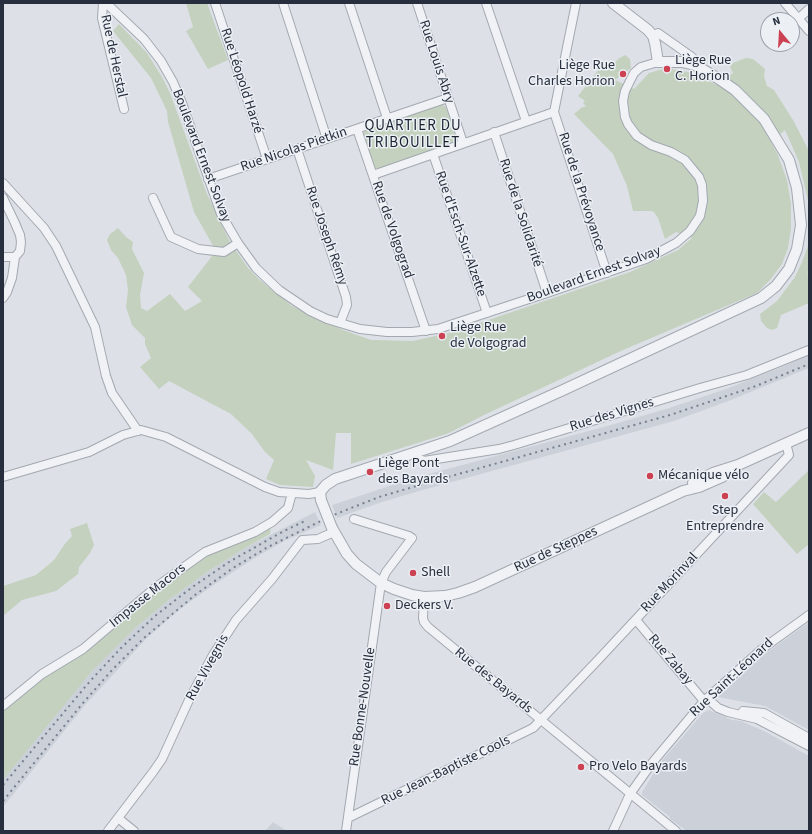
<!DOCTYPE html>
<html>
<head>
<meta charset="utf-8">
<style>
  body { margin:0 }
  #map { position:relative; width:812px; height:834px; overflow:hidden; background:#dde1e7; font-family:"Source Sans 3",sans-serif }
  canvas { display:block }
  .frame { position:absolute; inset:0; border:4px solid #272e3d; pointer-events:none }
  .north { position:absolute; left:760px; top:12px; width:40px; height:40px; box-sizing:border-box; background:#ecf0f5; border:1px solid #9da2ab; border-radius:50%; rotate:342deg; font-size:11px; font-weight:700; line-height:16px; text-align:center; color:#272e3d }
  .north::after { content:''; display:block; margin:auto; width:14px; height:18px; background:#cd4253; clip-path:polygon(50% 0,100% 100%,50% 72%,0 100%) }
</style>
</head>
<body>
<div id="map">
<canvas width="812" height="834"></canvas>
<div class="frame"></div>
<div class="north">N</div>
</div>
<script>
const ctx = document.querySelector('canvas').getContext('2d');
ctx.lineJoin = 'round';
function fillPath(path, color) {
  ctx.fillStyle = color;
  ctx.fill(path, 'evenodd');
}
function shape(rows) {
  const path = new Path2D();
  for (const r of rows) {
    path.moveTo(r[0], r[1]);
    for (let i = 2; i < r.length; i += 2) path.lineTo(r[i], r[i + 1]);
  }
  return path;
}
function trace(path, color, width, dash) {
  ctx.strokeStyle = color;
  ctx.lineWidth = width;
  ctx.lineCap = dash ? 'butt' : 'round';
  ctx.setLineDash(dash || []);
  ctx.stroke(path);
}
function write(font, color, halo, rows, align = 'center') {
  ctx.font = font + ' "Source Sans 3",sans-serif';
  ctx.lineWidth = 3;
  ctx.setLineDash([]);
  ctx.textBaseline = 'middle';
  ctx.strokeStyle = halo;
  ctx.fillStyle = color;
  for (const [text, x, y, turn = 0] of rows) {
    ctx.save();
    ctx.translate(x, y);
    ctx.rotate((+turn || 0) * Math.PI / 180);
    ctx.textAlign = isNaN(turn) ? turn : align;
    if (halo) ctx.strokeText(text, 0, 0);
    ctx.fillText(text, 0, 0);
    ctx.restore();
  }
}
const built = shape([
  [809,355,809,368,731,400,674,421,419,491,382,502,337,518,332,505,414,478,611,425,669,408,726,389,782,367],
  [315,512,321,525,286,540,253,559,215,584,180,609,146,639,85,705,3,807,3,780,73,693,102,660,135,628,170,599,207,572,245,548],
  [809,622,809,730,765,706,718,697,765,654],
  [709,710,732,720,741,721,766,732,809,756,809,831,687,831,670,819,670,817,642,795,642,792,660,763,703,713],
  [273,822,287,831,265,831]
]);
const green = shape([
  [186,3,207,3,228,60,208,69,186,31,193,27],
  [119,24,147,53,162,77,170,93,207,194,230,242,248,268,260,280,292,306,343,330,371,340,413,341,453,332,630,272,678,250,692,238,676,232,665,239,658,218,654,212,651,211,633,211,627,186,613,154,574,114,581,108,586,106,583,103,585,101,578,96,600,68,613,65,618,59,625,55,630,59,631,68,615,80,634,89,649,73,666,68,688,72,717,85,733,73,730,67,733,63,746,58,753,59,765,69,764,76,767,86,774,90,793,120,809,151,809,217,809,205,799,162,785,130,771,142,777,153,787,180,791,204,791,229,788,248,782,264,771,279,757,293,623,350,484,415,449,433,351,464,351,433,336,433,333,470,306,460,315,476,313,487,280,485,266,479,274,460,265,452,252,434,231,414,169,381,159,389,140,367,151,358,145,344,145,338,132,325,126,307,128,290,126,275,118,258,111,250,107,240,110,234,118,228,126,237,133,242,132,249,144,273,140,295,141,308,147,311,170,294,185,311,202,301,188,287,216,251,194,212,168,122,167,111,151,78,113,31],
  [441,104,446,107,456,138,454,142,381,168,375,168,363,135,365,131],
  [809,233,809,271,807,274,809,275,809,303,781,315,777,328,772,330,767,328,761,321,760,314,777,301,795,277,802,262,808,246],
  [809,470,809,544,797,554,753,504,764,492,776,502],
  [87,523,94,545,90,553,79,567,78,574,56,591,22,600,3,616,3,586,36,575,54,560,64,545,72,536,70,529],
  [271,526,270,534,245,548,207,572,170,599,135,628,92,671,3,780,3,712,37,681,207,555]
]);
const minor = shape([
  [103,3,102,18,124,109],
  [106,3,144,39,161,61,173,82,182,103,221,214,238,243,256,268,279,290,310,311,327,319,360,329,387,332,412,332,438,329,547,293,646,259,676,243,690,231,700,216,703,201,702,185,699,177,685,160,671,152,651,145,637,136,628,124,625,117,623,101,625,91,634,73,641,67,658,62],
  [215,3,267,159],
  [283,3,327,139],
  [349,3,387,118],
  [417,3,463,143],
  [486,3,526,121],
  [576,3,554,112,607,273],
  [785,3,809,31],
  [798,19,809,9],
  [653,36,658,33,692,57],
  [357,129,426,331],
  [494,132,547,293],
  [297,149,346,297,347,305,340,323],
  [433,154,487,313],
  [373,175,554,112],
  [208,179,448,98],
  [3,183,44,228,56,246,95,327,106,376,112,393,138,431],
  [3,198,15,223,20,235,21,242,20,251,15,257,3,257],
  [153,198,171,237,198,249,224,252,238,243],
  [3,298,7,292,12,278,15,257],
  [413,453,417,458,424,461,499,449,514,445,700,388,747,375,809,350],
  [3,477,89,452,123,435,141,430,166,437,265,487,279,492,309,494,320,492],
  [424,597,423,618,424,622,428,627,676,831],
  [636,620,704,701],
  [707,698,718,708,728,712,757,719,809,746],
  [3,706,42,674,83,649,156,587,205,552,255,532,272,522,288,508,292,493],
  [743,711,764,713,809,738],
  [118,818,134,831],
  [348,818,533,728,598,660,789,455,786,443],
  [108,831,153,772,162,759,189,700,213,655,236,620,272,579,302,540,318,539,334,532],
  [346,831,381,583,386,572,412,538,409,536,354,519],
  [613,831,630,794,652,763,704,701,762,649,809,615]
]);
const tertiary = shape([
  [693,483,713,473,738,465,809,433],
  [321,500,320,492,326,485,335,479,450,441,561,391,761,298,776,286,789,269,797,249,801,225,797,188,789,160,764,119,735,90,719,79,695,65,682,62,658,62,655,43,653,36,648,30,613,3],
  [332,528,347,554,356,564,381,583,394,589,412,595,424,597,445,596,458,593,475,587,683,491,699,487,722,477,738,465]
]);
const rail = shape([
  [3,785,91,680,122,647,155,616,191,588,229,562,282,532,307,520],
  [3,801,83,703,113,669,144,638,195,595,233,568,268,547,331,516,379,497,437,480,670,415,756,386,809,364]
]);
const tertiaryBridge = shape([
  [321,500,332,528]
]);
const markers = [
  [667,69,4,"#cd4253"],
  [623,74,4,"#cd4253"],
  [442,336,4,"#cd4253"],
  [370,472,4,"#cd4253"],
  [650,476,4,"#cd4253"],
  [725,496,4,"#cd4253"],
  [413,573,4,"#cd4253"],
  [387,606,4,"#cd4253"],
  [581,767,4,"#cd4253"]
];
const streetNames = [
  ["Rue de Herstal",113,56,78],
  ["Rue Louis Abry",436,62,72],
  ["Rue Léopold Harzé",241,81,72],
  ["Rue Nicolas Pietkin",294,150,-19],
  ["Boulevard Ernest Solvay",201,156,69],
  ["Rue de la Prévoyance",581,192,72],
  ["Rue de la Solidarité",520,213,72],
  ["Rue de Volgograd",392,230,71],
  ["Rue d'Esch-Sur-Alzette",460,234,71],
  ["Rue Joseph Rémy",326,236,71],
  ["Boulevard Ernest Solvay",594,275,-20],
  ["Rue des Vignes",612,415,-17],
  ["Rue de Steppes",556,550,-25],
  ["Rue Morinval",670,583,-47],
  ["Impasse Macors",148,596,-39],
  ["Rue Zabay",670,660,50],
  ["Rue Vivegnis",208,668,-61],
  ["Rue Saint-Léonard",732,678,-43],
  ["Rue des Bayards",493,681,39],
  ["Rue Bonne-Nouvelle",363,707,-82],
  ["Rue Jean-Baptiste Cools",446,771,-26]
];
const poiNames = [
  ["Liège Rue",675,61],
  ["C. Horion",675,77],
  ["Liège Rue",615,66,"right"],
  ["Charles Horion",615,82,"right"],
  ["Liège Rue",450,328],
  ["de Volgograd",450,344],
  ["Liège Pont",378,464],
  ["des Bayards",378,480],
  ["Mécanique vélo",658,476],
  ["Step",725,511,"center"],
  ["Entreprendre",725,527,"center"],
  ["Shell",421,573],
  ["Deckers V.",395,606],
  ["Pro Velo Bayards",589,767]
];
const neighbourhoodNames = [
  ["QUARTIER DU",413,127],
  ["TRIBOUILLET",413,144]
];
fillPath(built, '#cbd0d9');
fillPath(green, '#c3d1be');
trace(minor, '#a3a8b1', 10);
trace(tertiary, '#a3a8b1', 12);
trace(minor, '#f0f2f5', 8);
trace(tertiary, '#f0f2f5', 10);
trace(rail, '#778090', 2, [2, 4]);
trace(tertiaryBridge, '#a3a8b1', 12, []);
trace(tertiaryBridge, '#f0f2f5', 10);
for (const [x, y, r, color] of markers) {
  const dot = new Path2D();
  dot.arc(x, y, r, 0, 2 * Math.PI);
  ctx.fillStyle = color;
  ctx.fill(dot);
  trace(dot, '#ecf0f5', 1.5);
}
write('14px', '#272e3d', '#ecf0f5', streetNames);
write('14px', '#272e3d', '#ecf0f5', poiNames, 'left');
ctx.letterSpacing = '1px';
write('15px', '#19202e', '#ecf0f5', neighbourhoodNames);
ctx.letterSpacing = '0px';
</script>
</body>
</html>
